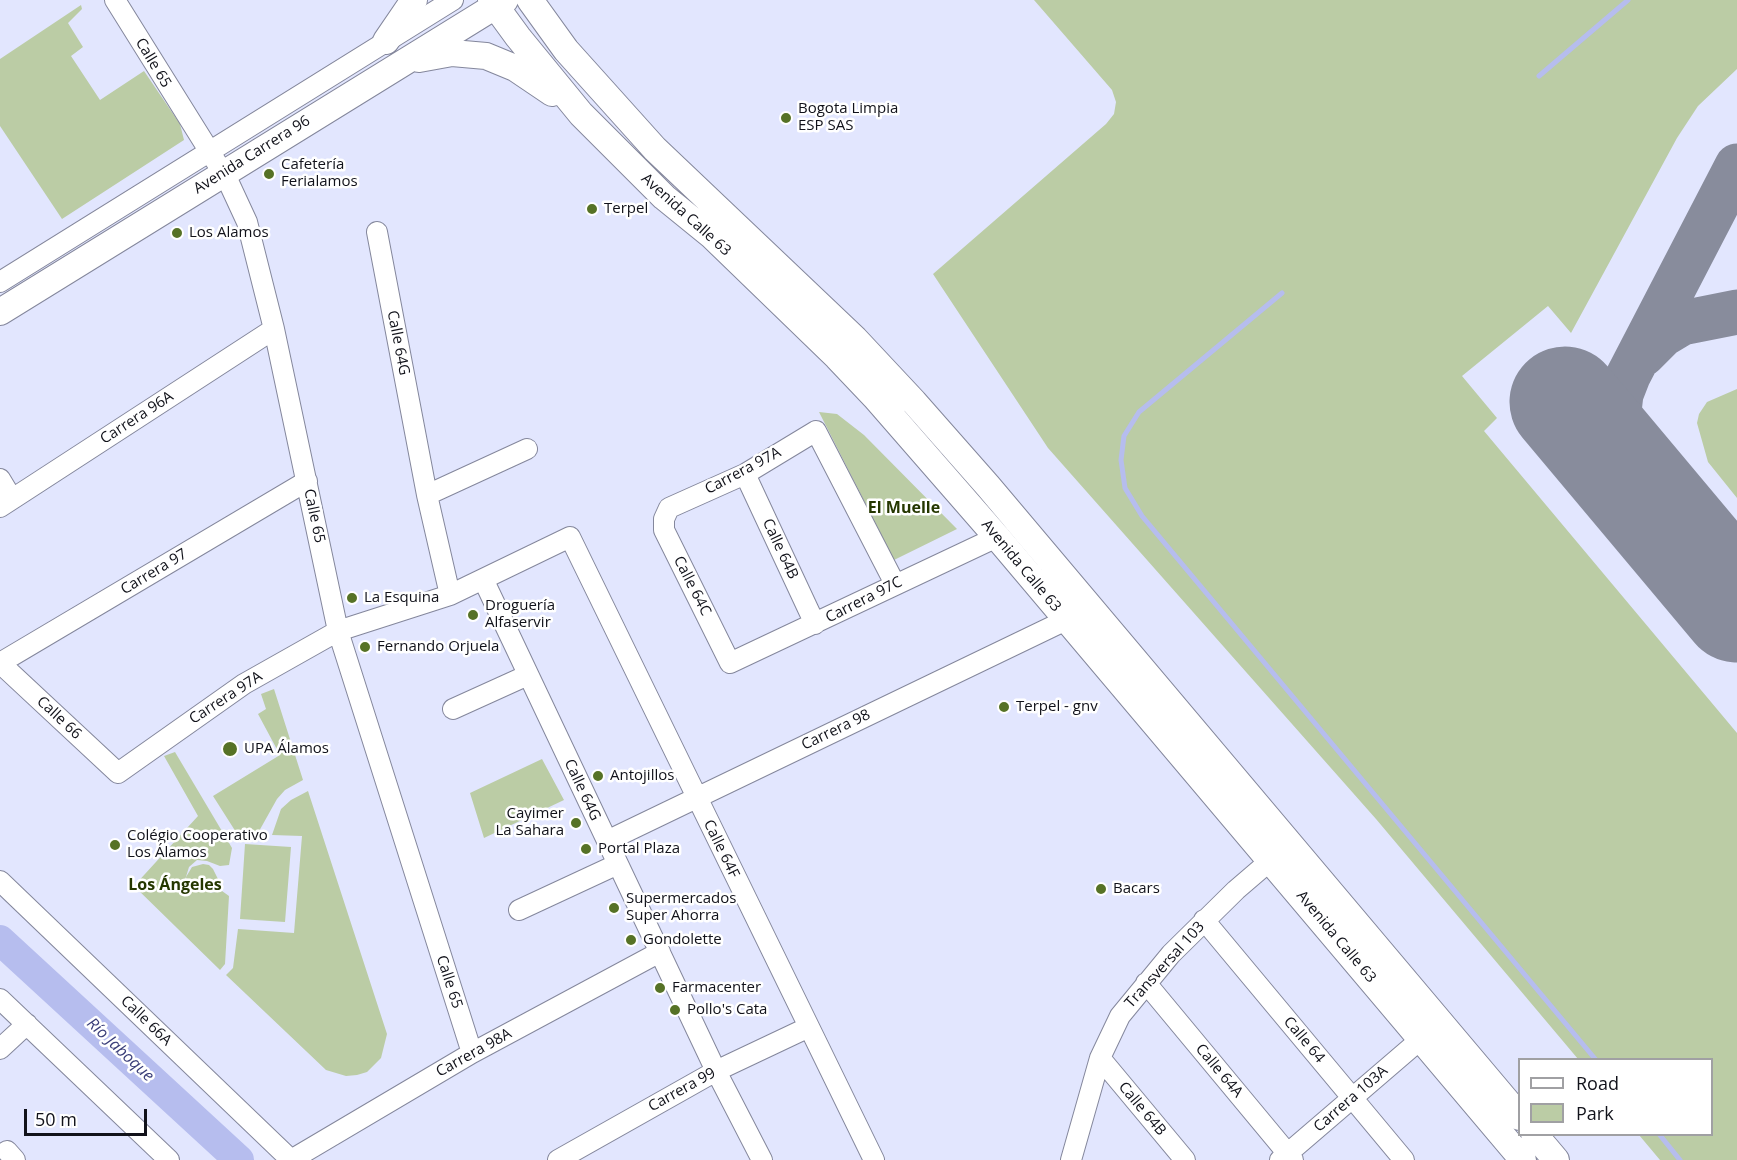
<!DOCTYPE html>
<html>
<head>
<meta charset="utf-8">
<style>
  body { margin:0 }
  #map { position:relative; width:1737px; height:1160px; overflow:hidden; background:#e2e6fe; font-family:"Open Sans",sans-serif }
  canvas { display:block }
  .legend { position:absolute; left:1518px; top:1058px; width:195px; height:78px; box-sizing:border-box; background:#fff; border:2px solid #a0a0a3; margin:0; padding:8px 10px; list-style:none; font-size:18px; color:#11121a }
  .legend li { display:flex; align-items:center; gap:12px; height:30px }
  .legend b { width:30px; border:2px solid #a0a0a3 }
  .scale { position:absolute; left:24px; top:1109px; width:123px; height:27px; box-sizing:border-box; border:3px solid #11121a; border-top:0; padding-left:8px; font-size:18px; line-height:21px; white-space:nowrap; color:#11121a; -webkit-text-stroke:4px #fff; paint-order:stroke }
</style>
</head>
<body>
<div id="map">
<canvas width="1737" height="1160"></canvas>
<ul class="legend">
<li><b style="height:8px;background:#fff"></b>Road</li>
<li><b style="height:16px;background:#bbcca5"></b>Park</li>
</ul>
<div class="scale">50 m</div>
</div>
<script>
const ctx = document.querySelector('canvas').getContext('2d');
ctx.lineJoin = 'round';
function fillPath(path, color) {
  ctx.fillStyle = color;
  ctx.fill(path, 'evenodd');
}
function shape(rows) {
  const path = new Path2D();
  for (const r of rows) {
    path.moveTo(r[0], r[1]);
    for (let i = 2; i < r.length; i += 2) path.lineTo(r[i], r[i + 1]);
  }
  return path;
}
function trace(path, color, width, dash) {
  ctx.strokeStyle = color;
  ctx.lineWidth = width;
  ctx.lineCap = dash ? 'butt' : 'round';
  ctx.setLineDash(dash || []);
  ctx.stroke(path);
}
function write(font, color, halo, rows, align = 'center') {
  ctx.font = font + ' "Open Sans",sans-serif';
  ctx.lineWidth = 5;
  ctx.setLineDash([]);
  ctx.textBaseline = 'middle';
  ctx.strokeStyle = halo;
  ctx.fillStyle = color;
  for (const [text, x, y, turn = 0] of rows) {
    ctx.save();
    ctx.translate(x, y);
    ctx.rotate((+turn || 0) * Math.PI / 180);
    ctx.textAlign = isNaN(turn) ? turn : align;
    if (halo) ctx.strokeText(text, 0, 0);
    ctx.fillText(text, 0, 0);
    ctx.restore();
  }
}
const green = shape([
  [1034,0,1737,0,1737,69,1698,106,1677,138,1571,333,1548,306,1462,376,1497,418,1484,431,1737,733,1737,1160,1660,1160,1639,1135,1712,1134,1712,1060,1578,1059,1376,819,1048,448,933,274,1106,124,1114,114,1116,102,1112,90],
  [81,5,82,9,68,23,83,47,71,56,100,100,144,71,180,124,184,140,62,219,0,126,0,59],
  [1737,389,1737,498,1708,462,1697,423,1699,414,1707,402],
  [819,412,837,414,864,435,957,529,894,560],
  [274,689,303,780,285,790,277,799,258,833,251,840,241,840,213,796,280,755,258,714,266,709,261,694],
  [175,752,232,848,229,865,220,866,207,861,197,860,189,867,185,880,188,888,186,877,192,867,203,864,209,865,213,869,218,879,210,893,222,891,229,896,225,964,220,970,134,886,198,816,164,756],
  [542,759,564,800,484,838,470,793],
  [308,791,387,1034,381,1058,367,1072,357,1075,346,1076,326,1070,226,975,233,968,238,929,294,933,302,836,272,835,281,809,291,800],
  [245,844,291,847,285,922,240,919]
]);
const stream = shape([
  [1539,76,1628,0],
  [1282,293,1139,412,1124,436,1121,460,1125,488,1142,516,1596,1060],
  [1659,1134,1680,1160]
]);
const river = shape([
  [0,940,239,1160]
]);
const taxiway = shape([
  [1643,354,1662,335,1682,323,1737,312],
  [1641,493,1621,463,1615,446,1621,394,1628,376,1737,166]
]);
const runway = shape([
  [1565,402,1737,607]
]);
const minor = shape([
  [115,0,228,181,247,222,274,329,338,631,472,1053],
  [377,232,427,495,450,595],
  [0,282,453,0],
  [745,474,815,624],
  [0,479,12,499],
  [307,481,0,663,118,773,244,684,338,631,450,595,570,537,874,1160],
  [427,495,527,449],
  [0,507,274,329],
  [484,581,716,1071,762,1160],
  [895,584,816,431,745,474,669,508,664,519,664,530,730,663,997,537],
  [453,709,528,675],
  [607,841,1066,620],
  [0,881,291,1160],
  [519,910,618,864],
  [1204,920,1404,1160],
  [1146,983,1293,1160],
  [0,999,169,1160],
  [0,1049,27,1024],
  [1100,1058,1185,1160],
  [7,1151,15,1160],
  [291,1160,472,1053,660,952],
  [558,1160,716,1071,809,1027],
  [1071,1160,1100,1058,1120,1016,1171,954,1236,890,1271,860],
  [1280,1160,1421,1039]
]);
const major = shape([
  [491,0,518,37,581,114,664,197,712,236,837,357,875,397,997,537,1523,1160],
  [530,0,566,50,655,149,855,339,914,402,988,486,1520,1117],
  [386,41,414,0],
  [419,59,452,53,486,56,515,68,552,93],
  [0,312,505,0],
  [1534,1134,1556,1160]
]);
const markers = [
  [786,118,6,"#567226"],
  [269,174,6,"#567226"],
  [592,209,6,"#567226"],
  [177,233,6,"#567226"],
  [352,598,6,"#567226"],
  [473,615,6,"#567226"],
  [365,647,6,"#567226"],
  [1004,707,6,"#567226"],
  [230,749,8,"#567226"],
  [598,776,6,"#567226"],
  [576,823,6,"#567226"],
  [115,845,6,"#567226"],
  [586,849,6,"#567226"],
  [1101,889,6,"#567226"],
  [614,908,6,"#567226"],
  [631,940,6,"#567226"],
  [660,988,6,"#567226"],
  [675,1010,6,"#567226"]
];
const streetNames = [
  ["Calle 65",153,63,59],
  ["Avenida Carrera 96",252,155,-32],
  ["Avenida Calle 63",686,215,42],
  ["Calle 64G",398,343,79],
  ["Carrera 96A",137,418,-33],
  ["Carrera 97A",743,471,-28],
  ["Calle 65",314,516,78],
  ["Calle 64B",780,549,65],
  ["Avenida Calle 63",1021,566,50],
  ["Carrera 97",154,572,-31],
  ["Calle 64C",692,586,63],
  ["Carrera 97C",864,600,-27],
  ["Carrera 97A",226,698,-33],
  ["Calle 66",59,718,43],
  ["Carrera 98",836,730,-26],
  ["Calle 64G",582,790,65],
  ["Calle 64F",721,849,64],
  ["Avenida Calle 63",1336,937,50],
  ["Transversal 103",1165,965,-48],
  ["Calle 65",449,982,72],
  ["Calle 66A",146,1021,44],
  ["Calle 64",1304,1040,50],
  ["Carrera 98A",474,1053,-29],
  ["Calle 64A",1219,1071,50],
  ["Carrera 99",682,1090,-29],
  ["Carrera 103A",1351,1099,-41],
  ["Calle 64B",1142,1109,50]
];
const poiNames = [
  ["Bogota Limpia",798,109],
  ["ESP SAS",798,126],
  ["Cafetería",281,165],
  ["Ferialamos",281,182],
  ["Terpel",604,209],
  ["Los Alamos",189,233],
  ["La Esquina",364,598],
  ["Droguería",485,606],
  ["Alfaservir",485,623],
  ["Fernando Orjuela",377,647],
  ["Terpel - gnv",1016,707],
  ["UPA Álamos",244,749],
  ["Antojillos",610,776],
  ["Cayimer",564,814,"right"],
  ["La Sahara",564,831,"right"],
  ["Colégio Cooperativo",127,836],
  ["Los Álamos",127,853],
  ["Portal Plaza",598,849],
  ["Bacars",1113,889],
  ["Supermercados",626,899],
  ["Super Ahorra",626,916],
  ["Gondolette",643,940],
  ["Farmacenter",672,988],
  ["Pollo's Cata",687,1010]
];
const neighbourhoodNames = [
  ["El Muelle",904,508],
  ["Los Ángeles",175,885]
];
const waterNames = [
  ["Río Jaboque",120,1050,43]
];
fillPath(green, '#bbcca5');
trace(stream, '#b6bdee', 5);
trace(river, '#b6bdee', 30);
trace(taxiway, '#888c9c', 45);
trace(runway, '#888c9c', 111);
trace(minor, '#84879c', 22);
trace(major, '#84879c', 28);
trace(minor, '#fff', 20);
trace(major, '#fff', 26);
for (const [x, y, r, color] of markers) {
  const dot = new Path2D();
  dot.arc(x, y, r, 0, 2 * Math.PI);
  ctx.fillStyle = color;
  ctx.fill(dot);
  trace(dot, '#fff', 2);
}
write('15px', '#11121a', '#fff', streetNames);
write('15px', '#11121a', '#fff', poiNames, 'left');
write('bold 16px', '#253700', '#fff', neighbourhoodNames);
write('italic 16px', '#3a3e79', '#fff', waterNames);
</script>
</body>
</html>
